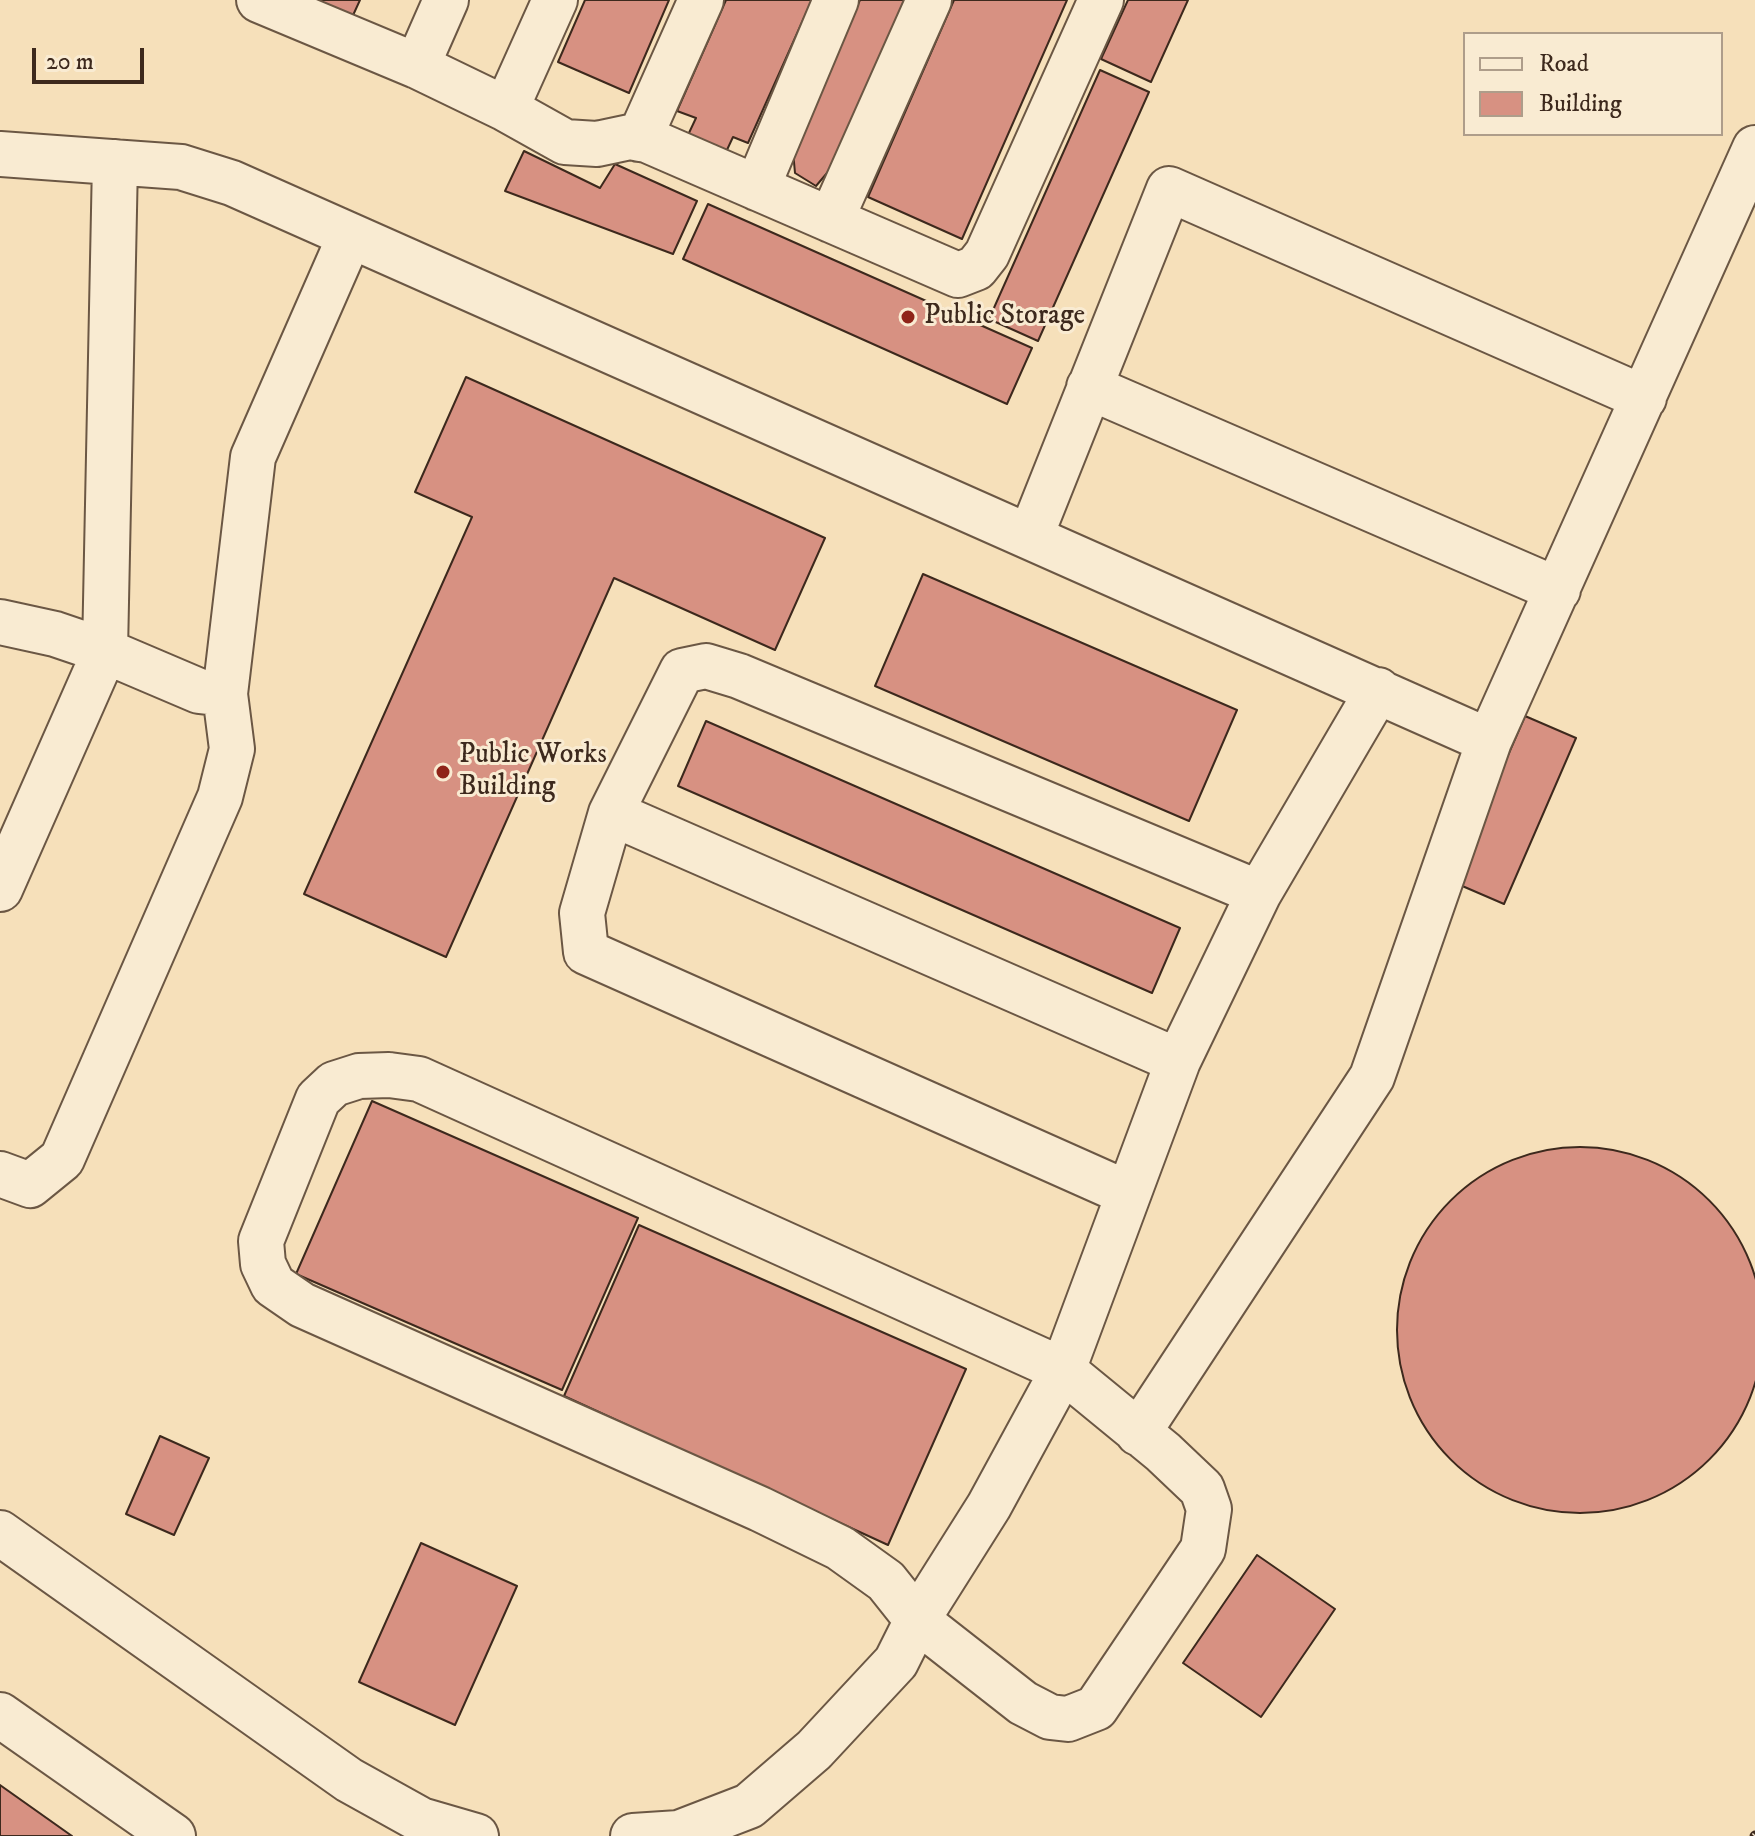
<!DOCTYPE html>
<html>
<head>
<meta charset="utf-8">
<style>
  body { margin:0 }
  #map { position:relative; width:1755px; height:1836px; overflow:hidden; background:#f6e0ba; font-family:"IM FELL DW Pica",serif }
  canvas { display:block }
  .legend { position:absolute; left:1463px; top:32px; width:260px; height:104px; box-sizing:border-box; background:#f9ebd2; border:2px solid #ae9d8a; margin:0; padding:10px 14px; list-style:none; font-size:24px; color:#3d291d }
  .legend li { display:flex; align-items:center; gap:16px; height:40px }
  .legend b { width:40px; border:2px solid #ae9d8a }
  .scale { position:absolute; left:32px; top:48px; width:112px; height:36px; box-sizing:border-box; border:4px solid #3d291d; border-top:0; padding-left:10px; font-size:24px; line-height:28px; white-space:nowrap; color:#3d291d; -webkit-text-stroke:6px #f9ebd2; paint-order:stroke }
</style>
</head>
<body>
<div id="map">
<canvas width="1755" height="1836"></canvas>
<ul class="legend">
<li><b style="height:10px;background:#f9ebd2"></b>Road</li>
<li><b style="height:22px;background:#d79182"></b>Building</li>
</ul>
<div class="scale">20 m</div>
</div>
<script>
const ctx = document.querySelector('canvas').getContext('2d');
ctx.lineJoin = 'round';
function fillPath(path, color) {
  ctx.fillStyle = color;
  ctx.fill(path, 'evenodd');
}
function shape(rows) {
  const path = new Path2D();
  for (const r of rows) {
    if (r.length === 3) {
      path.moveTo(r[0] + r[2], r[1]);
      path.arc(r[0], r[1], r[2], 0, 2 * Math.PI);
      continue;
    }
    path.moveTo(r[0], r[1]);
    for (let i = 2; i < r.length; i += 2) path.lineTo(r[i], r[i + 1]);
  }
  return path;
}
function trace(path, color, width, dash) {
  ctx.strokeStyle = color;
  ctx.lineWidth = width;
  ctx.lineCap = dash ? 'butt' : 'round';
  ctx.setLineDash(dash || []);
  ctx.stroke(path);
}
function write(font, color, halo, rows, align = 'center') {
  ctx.font = font + ' "IM FELL DW Pica",serif';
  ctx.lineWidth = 6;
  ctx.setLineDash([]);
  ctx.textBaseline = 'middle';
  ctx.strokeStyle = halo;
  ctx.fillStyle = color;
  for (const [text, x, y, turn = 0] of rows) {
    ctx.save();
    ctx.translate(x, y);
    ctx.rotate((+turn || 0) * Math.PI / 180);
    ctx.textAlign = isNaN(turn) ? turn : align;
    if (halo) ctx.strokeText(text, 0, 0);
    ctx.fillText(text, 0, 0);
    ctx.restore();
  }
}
const building = shape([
  [303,0,360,0,349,24,303,0],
  [585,0,669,0,629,93,558,62,585,0],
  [726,0,812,0,748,143,733,137,726,152,688,135,696,118,677,111,726,0],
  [860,0,907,0,833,166,816,186,795,173,793,151,860,0],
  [954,0,1067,0,962,239,868,197,954,0],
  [1128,0,1188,0,1151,82,1101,59,1128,0],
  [1100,70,1149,92,1038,341,989,319,1100,70],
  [524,151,600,188,615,164,697,201,673,254,505,191,524,151],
  [708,204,1032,348,1007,404,683,259,708,204],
  [466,377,825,538,775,650,614,578,446,957,304,894,472,517,415,492,466,377],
  [923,574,1237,710,1189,821,875,686,923,574],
  [1525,716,1576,738,1504,904,1453,882,1525,716],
  [706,721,1180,928,1152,993,678,786,706,721],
  [372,1101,638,1218,562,1390,296,1274,372,1101],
  [1580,1330,183],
  [639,1225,966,1369,888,1545,564,1396,639,1225],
  [160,1436,209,1458,174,1535,126,1514,160,1436],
  [421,1543,517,1586,455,1725,359,1682,421,1543],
  [1257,1555,1335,1609,1261,1717,1183,1663,1257,1555],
  [0,1785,72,1836,0,1836,0,1785]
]);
const minor = shape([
  [259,0,417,66,506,109,555,0],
  [417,66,446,0],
  [506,109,565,142,597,144,630,137,647,140,958,275,976,268,987,254,1101,0],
  [639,139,701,0],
  [0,154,181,167,232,183,1489,741],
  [757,188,836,0],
  [831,220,929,0],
  [1089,387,1558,590],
  [1031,535,1169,189,1644,398],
  [0,622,55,634,105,651,199,691,225,694,253,457,350,236],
  [611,813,1178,1061],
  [0,889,105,651,115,162],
  [389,1075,419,1079,1063,1370,1163,1452,1202,1489,1209,1509,1203,1549,1096,1708,1068,1719,1050,1717,1023,1703,917,1620,886,1581,840,1548,760,1509,302,1305,273,1285,263,1264,261,1241,318,1099,334,1084,359,1076,389,1075],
  [0,1174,30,1185,62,1159,220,797,232,749,225,694],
  [1127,1193,586,952,582,913,611,813,682,671,706,666,739,676,1259,893],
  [1138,1433,1372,1077,1489,741,1755,148],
  [0,1533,349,1780,421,1820,476,1836],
  [0,1715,173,1836],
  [633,1836,679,1833,749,1806,814,1750,896,1662,917,1620,989,1506,1063,1370,1178,1061,1259,893,1378,690]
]);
const rail = shape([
  [1754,1836,1755,1835]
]);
const markers = [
  [908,317,8,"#8f2418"],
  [443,772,8,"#8f2418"]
];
const poiNames = [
  ["Public Storage",924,317],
  ["Public Works",459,756],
  ["Building",459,788]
];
fillPath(building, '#d79182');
trace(building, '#3d291d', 2);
trace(minor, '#6b5744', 48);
trace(minor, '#f9ebd2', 44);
trace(rail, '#3d291d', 9);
trace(rail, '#f9ebd2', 6, [18]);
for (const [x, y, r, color] of markers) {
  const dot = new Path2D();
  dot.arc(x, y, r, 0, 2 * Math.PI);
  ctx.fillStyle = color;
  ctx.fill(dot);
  trace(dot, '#f9ebd2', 3);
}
write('28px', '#3d291d', '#f9ebd2', poiNames, 'left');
</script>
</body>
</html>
